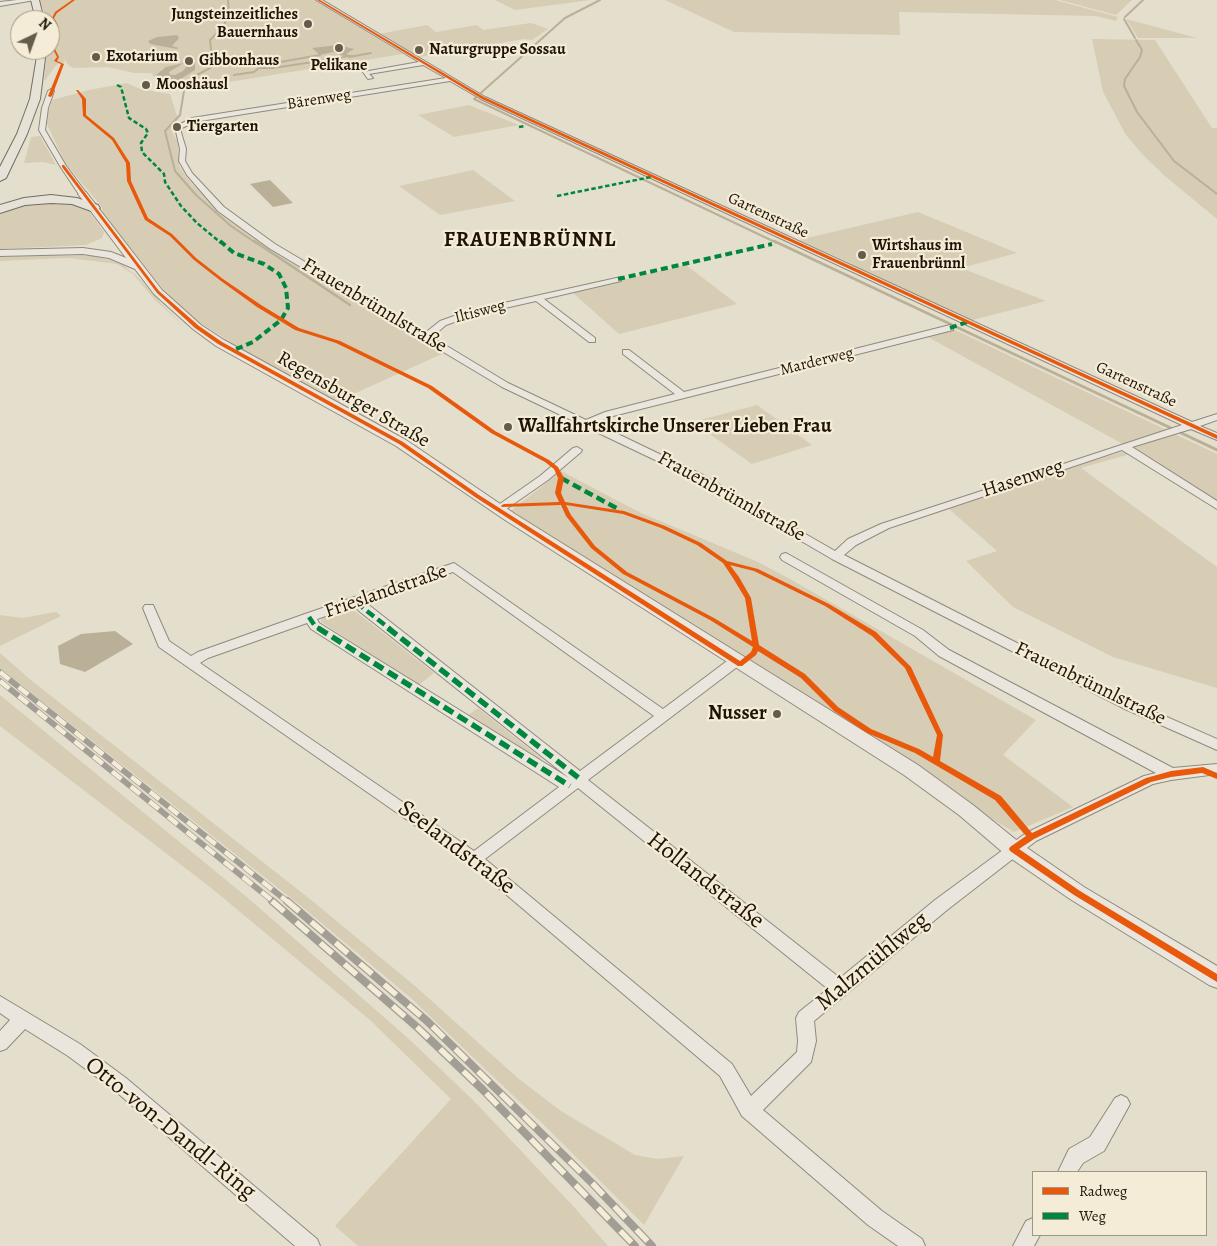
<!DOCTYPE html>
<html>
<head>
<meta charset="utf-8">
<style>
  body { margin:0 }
  #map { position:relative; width:1217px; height:1246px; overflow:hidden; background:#e4decc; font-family:Alegreya,serif }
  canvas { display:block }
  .legend { position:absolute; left:1032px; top:1171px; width:175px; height:65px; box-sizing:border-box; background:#f5ecd7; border:1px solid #9f9683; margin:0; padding:6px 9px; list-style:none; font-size:15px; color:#1f1506 }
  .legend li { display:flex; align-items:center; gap:10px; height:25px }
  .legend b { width:25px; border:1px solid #9f9683 }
  .north { position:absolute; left:10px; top:10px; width:50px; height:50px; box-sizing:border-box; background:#f5ecd7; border:1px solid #9f9683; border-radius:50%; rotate:42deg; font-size:14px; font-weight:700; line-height:20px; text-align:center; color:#1f1506 }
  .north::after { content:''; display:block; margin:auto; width:18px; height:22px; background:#645b4b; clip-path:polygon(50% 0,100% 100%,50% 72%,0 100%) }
</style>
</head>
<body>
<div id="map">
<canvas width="1217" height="1246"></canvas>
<ul class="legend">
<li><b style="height:6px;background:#e8590c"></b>Radweg</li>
<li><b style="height:6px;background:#00873e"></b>Weg</li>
</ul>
<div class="north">N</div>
</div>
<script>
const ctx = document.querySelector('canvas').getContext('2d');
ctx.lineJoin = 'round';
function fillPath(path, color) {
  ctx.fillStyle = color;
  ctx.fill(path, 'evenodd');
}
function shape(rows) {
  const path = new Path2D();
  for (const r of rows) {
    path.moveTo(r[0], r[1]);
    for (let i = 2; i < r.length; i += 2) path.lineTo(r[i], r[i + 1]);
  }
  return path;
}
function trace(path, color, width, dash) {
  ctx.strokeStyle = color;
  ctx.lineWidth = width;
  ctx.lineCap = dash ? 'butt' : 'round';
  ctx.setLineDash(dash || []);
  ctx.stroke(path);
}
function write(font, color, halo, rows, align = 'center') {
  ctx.font = font + ' Alegreya,serif';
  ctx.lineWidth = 4.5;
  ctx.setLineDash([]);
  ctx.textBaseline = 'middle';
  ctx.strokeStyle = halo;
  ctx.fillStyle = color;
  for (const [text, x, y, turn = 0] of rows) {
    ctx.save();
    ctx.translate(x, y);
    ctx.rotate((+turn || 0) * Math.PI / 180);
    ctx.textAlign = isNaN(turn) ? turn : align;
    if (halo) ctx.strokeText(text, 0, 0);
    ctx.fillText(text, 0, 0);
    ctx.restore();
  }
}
const green = shape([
  [40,0,314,0,403,54,167,92,151,73,134,73,108,67,74,68,69,66,64,58,65,62,56,65,44,82,47,50,50,50,50,20,47,20],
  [495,0,591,0,515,10],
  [665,0,1055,0,1118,17,1116,21,1096,16,899,12,900,35,734,32],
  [1060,0,1132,0,1116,15],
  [1126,19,1197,38,1138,38],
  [531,23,548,29,532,40,524,39,419,57,379,34,427,25,436,32,477,25,483,30],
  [1092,39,1155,40,1212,128,1217,128,1217,219,1166,177,1143,155,1126,135,1103,92],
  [127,83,140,89,170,94,178,119,172,128,172,132,178,143,179,166,190,182,227,217,269,247,444,353,338,401,237,346,202,324,180,306,164,290,102,212,102,207,65,163,46,122,52,100,89,90],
  [469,105,519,125,454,137,418,115],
  [40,136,56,165,43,162,24,163,31,137],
  [473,170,515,201,440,215,399,186],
  [63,201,89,211,104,232,102,238,86,245,0,249,0,211,19,204],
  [918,212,1017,253,961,268,1046,301,969,321,849,266,852,264,799,240],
  [55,255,92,256,110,260,123,265,137,276,157,299,186,328,155,300,133,274,117,264,69,258,0,261,0,257],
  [686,265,737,304,619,334,572,292],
  [953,329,1217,454,1217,504,1137,452,1081,468,1217,567,1217,688,1113,657,1013,607,966,561,997,551,949,509,1059,471,1132,449,926,336],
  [757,405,812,445,752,464,693,422],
  [561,471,641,513,758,562,790,579,1036,720,1003,755,1073,807,1014,832,985,815,947,787,511,511],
  [346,608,351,608,434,673,419,685,321,622,322,616],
  [56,612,61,616,0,646,0,615,22,618],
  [0,653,32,681,310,899,415,986,519,1079,561,1111,635,1155,658,1159,684,1156,644,1225,546,1127,412,999,306,910,0,668],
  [0,695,248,898,410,1040,474,1101,574,1207,608,1246,358,1246,335,1226,451,1099,370,1020,210,887,0,726],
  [478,708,541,758,539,760,468,715]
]);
const water = shape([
  [177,35,179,38,172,46,179,48,177,49,150,44,148,41,157,37],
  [338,45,354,49,346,54,354,56,336,59,344,56,333,52,320,55,312,48],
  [190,62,195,62,195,70,179,80,166,82,156,75,166,67,184,63,169,72,170,75,175,75,183,71],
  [270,180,293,203,273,207,250,184],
  [115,631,133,644,85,672,60,664,58,646,81,634]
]);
const streamFar2 = shape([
  [228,0,229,14,223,27,210,40,212,58,210,68,193,77,184,91,180,115,165,131,175,171,196,195,231,226,256,243],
  [600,0,565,18,474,99,777,243],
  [1125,17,1143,0],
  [1124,19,1135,38],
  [1136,40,1142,50,1140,57,1125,79,1124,86,1137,112,1174,161,1217,194],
  [349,57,371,53],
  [267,68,269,64,320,55],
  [234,75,254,72,259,68,273,68,340,58]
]);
const streamFar1 = shape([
  [254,241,350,305],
  [774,241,1139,413]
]);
const stream = shape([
  [1137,412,1217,450]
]);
const minor = shape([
  [316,0,322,0,485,97,1192,422,1217,414,1217,420,1200,426,1217,433,1217,440,1191,429,1132,447,1217,501,1217,509,1122,450,889,528,856,545,844,555,1135,703,1217,739,1217,750,1125,709,832,559,695,479,502,387,269,248,218,211,187,175,179,161,180,149,175,127,192,118,446,78,423,65,369,74,373,78,368,79,363,72,419,62,316,0],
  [450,81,481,99,1182,425,881,524,848,539,835,551,703,475,595,423,613,416,953,330,953,326,950,325,684,392,629,350,623,350,623,354,675,394,605,412,586,420,508,383,432,337,446,325,474,315,536,301,589,342,595,342,595,338,544,299,621,281,621,277,468,311,440,321,425,333,275,244,224,207,192,173,185,161,186,149,180,129,194,122,450,81],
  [51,89,54,91,48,108,45,130,66,166,87,194,86,196,80,196,60,166,39,130,42,108,48,91,51,89],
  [577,447,582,450,581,452,548,480,502,512,494,512,492,510,494,508,540,476,573,448,577,447],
  [786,553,923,630,949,650,1173,768,1217,764,1217,774,1171,780,1153,784,1036,841,947,910,814,1021,816,1041,811,1062,763,1110,882,1211,922,1239,925,1246,898,1246,868,1225,742,1116,720,1076,469,863,159,647,143,608,145,605,153,605,169,641,191,656,198,652,305,614,454,563,663,709,731,658,741,658,742,661,741,664,588,780,840,978,935,900,1026,833,1144,776,1156,773,939,656,915,636,782,560,780,557,782,554,786,553],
  [453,572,654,716,580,771,365,602,453,572],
  [355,606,359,611,569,778,319,623,317,619,355,606],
  [307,623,311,629,559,787,474,851,200,663,208,658,307,623],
  [578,788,828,989,799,1012,796,1018,798,1041,797,1052,751,1096,732,1064,485,859,578,788],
  [0,996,80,1044,126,1078,317,1239,320,1246,295,1246,114,1090,68,1056,25,1029,6,1049,0,1051,0,1031,10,1020,0,1013,0,996],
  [1121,1095,1127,1098,1130,1104,1104,1151,1083,1163,1077,1172,1058,1172,1069,1149,1090,1137,1115,1098,1121,1095],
  [1033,1218,1033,1235,1040,1235,1034,1246,1013,1246,1026,1221,1033,1218]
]);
const tertiary = shape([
  [17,0,35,0,0,6,0,2,17,0],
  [83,191,86,192,162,290,201,325,224,340,406,440,515,514,918,765,973,805,1020,843,1084,887,1217,966,1217,988,1209,985,1070,899,1006,855,959,815,904,775,505,520,396,446,216,346,193,329,154,294,135,269,109,258,83,254,0,256,0,250,83,248,111,252,126,258,78,194,83,191]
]);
const primary = shape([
  [31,0,39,0,44,20,36,20,31,0],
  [38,50,46,50,40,99,27,134,6,178,0,181,0,167,17,134,30,99,38,50],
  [51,195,77,198,98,205,100,208,94,212,72,204,51,203,25,205,0,213,0,205,24,198,51,195]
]);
const railFar1 = shape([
  [0,672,288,902],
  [0,681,274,902]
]);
const rail = shape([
  [272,901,418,1028,482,1089,635,1246],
  [287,901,427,1021,593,1184,652,1246]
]);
const quietFar3 = shape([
  [117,85,121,87,129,118,146,129,148,133,141,143,142,152,164,174,165,182,181,206,197,223,221,243],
  [519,127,525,126],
  [557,196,651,177]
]);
const quietFar2 = shape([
  [220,241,234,253,264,264,279,274,286,288,288,308,281,320,253,342,234,350],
  [618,279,772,244],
  [950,328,967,322]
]);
const quietFar1 = shape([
  [561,478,618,509],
  [358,601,363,608,390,629],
  [309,617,315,626,320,629]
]);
const quiet = shape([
  [318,628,570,786],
  [388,628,580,779]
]);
const cycleway = shape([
  [72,0,75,0,57,13,54,18,58,25,55,42,56,45,55,49,59,57,57,61,64,64,52,96,50,97,48,96,61,64,54,61,57,57,53,49,54,45,53,42,56,25,52,18,55,12,72,0],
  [317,0,320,0,484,97,1217,435,1217,439,482,99,317,0],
  [76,90,78,90,86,99,86,115,114,138,130,163,131,181,148,218,172,234,196,258,223,279,261,305,299,328,340,341,432,386,495,431,549,460,558,467,564,478,561,493,565,502,624,511,665,526,701,543,727,561,758,569,829,604,876,632,911,667,943,735,940,761,1001,796,1032,833,1146,778,1171,771,1203,767,1217,773,1217,779,1202,773,1171,777,1151,782,1034,839,1019,849,1080,891,1217,974,1217,982,1074,895,1010,851,1009,849,1010,847,1026,836,995,800,915,753,867,733,834,711,801,678,758,651,756,655,742,666,738,666,475,497,399,444,218,344,195,328,157,293,62,167,62,165,64,165,159,291,199,326,222,342,403,442,479,495,740,661,751,652,753,647,710,620,623,574,591,548,566,516,561,505,502,507,501,506,502,505,504,504,559,502,555,493,558,478,554,469,545,462,491,433,428,388,336,343,295,330,257,307,221,281,194,260,170,236,145,220,127,181,126,163,112,140,83,116,82,99,76,90],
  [566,505,623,514,661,528,697,545,723,563,733,578,745,598,752,641,714,618,627,572,595,546,571,515,566,505],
  [730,565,754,571,825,606,872,636,905,668,937,735,933,757,919,749,871,729,838,707,805,674,759,645,751,598,739,577,730,565]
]);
const markers = [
  [308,24,5,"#645b4b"],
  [339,48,5,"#645b4b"],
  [419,50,5,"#645b4b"],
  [96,57,5,"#645b4b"],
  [189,61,5,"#645b4b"],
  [146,85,5,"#645b4b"],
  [177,127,5,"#645b4b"],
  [862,255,5,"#645b4b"],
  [508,427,5,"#645b4b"],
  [777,714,5,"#645b4b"]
];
const farPoinames = [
  ["Jungsteinzeitliches",298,15,"right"],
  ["Bauernhaus",298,33,"right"],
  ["Naturgruppe Sossau",429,50],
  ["Exotarium",106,57],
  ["Gibbonhaus",199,61],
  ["Pelikane",339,66,"center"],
  ["Mooshäusl",156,85],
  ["Tiergarten",187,127],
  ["Wirtshaus im",872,246],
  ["Frauenbrünnl",872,264]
];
const farStreetnames = [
  ["Bärenweg",319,100,-9],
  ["Gartenstraße",768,216,25],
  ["Iltisweg",480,312,-15],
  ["Marderweg",817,362,-14],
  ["Gartenstraße",1136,385,25]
];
const streetNames = [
  ["Frauenbrünnlstraße",374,306,31],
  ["Regensburger Straße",353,400,30],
  ["Hasenweg",1023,479,-18],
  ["Frauenbrünnlstraße",731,497,29],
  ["Frieslandstraße",386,592,-19],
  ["Frauenbrünnlstraße",1090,684,26]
];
const poiNames = [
  ["Wallfahrtskirche Unserer Lieben Frau",518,427],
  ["Nusser",767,714,"right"]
];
const farDistrictnames = [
  ["FRAUENBRÜNNL",530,241]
];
const nearStreetnames = [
  ["Seelandstraße",456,848,37],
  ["Hollandstraße",705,881,38],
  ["Malzmühlweg",873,962,-40],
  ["Otto-von-Dandl-Ring",170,1129,39]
];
fillPath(green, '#d7cdb4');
fillPath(water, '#bab098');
trace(streamFar2, '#bab098', 2);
trace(streamFar1, '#bab098', 2.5);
trace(stream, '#bab098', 3);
trace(minor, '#8f8a7e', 2);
trace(tertiary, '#8f8a7e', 2);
trace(primary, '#736e64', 2);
fillPath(minor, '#eae6de');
fillPath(tertiary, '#eae6de');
fillPath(primary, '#e7e2d8');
trace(railFar1, '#a29e96', 6);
trace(rail, '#a29e96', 8);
trace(railFar1, '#f5ecd7', 4.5, [12]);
trace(rail, '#f5ecd7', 5.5, [16]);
trace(quietFar3, '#00873e', 2.5, [4.5, 2.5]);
trace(quietFar2, '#00873e', 4, [7, 4]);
trace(quietFar1, '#00873e', 4.5, [9, 4.5]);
trace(quiet, '#00873e', 5.5, [11, 5.5]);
fillPath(cycleway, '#e8590c');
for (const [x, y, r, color] of markers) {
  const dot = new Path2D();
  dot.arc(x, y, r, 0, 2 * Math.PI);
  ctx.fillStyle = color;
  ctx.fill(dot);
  trace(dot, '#f5ecd7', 2);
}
write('bold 16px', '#1f1506', '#f5ecd7', farPoinames, 'left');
write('16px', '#1f1506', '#f5ecd7', farStreetnames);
write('20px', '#1f1506', '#f5ecd7', streetNames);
write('bold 20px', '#1f1506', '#f5ecd7', poiNames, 'left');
ctx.letterSpacing = '1px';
write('bold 21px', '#1f1506', '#f5ecd7', farDistrictnames);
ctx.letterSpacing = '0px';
write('24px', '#1f1506', '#f5ecd7', nearStreetnames);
</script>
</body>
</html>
